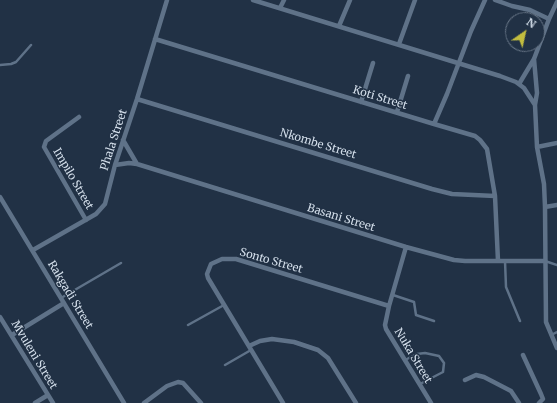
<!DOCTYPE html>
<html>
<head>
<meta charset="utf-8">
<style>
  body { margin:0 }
  #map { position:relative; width:557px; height:403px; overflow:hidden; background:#213145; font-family:Merriweather,serif }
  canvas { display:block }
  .north { position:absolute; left:505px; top:12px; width:40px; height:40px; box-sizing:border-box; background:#213145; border:1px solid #687687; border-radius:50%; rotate:34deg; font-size:11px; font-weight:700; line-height:16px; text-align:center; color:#d3deea }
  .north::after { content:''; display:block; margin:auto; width:14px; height:18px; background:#c2bd3f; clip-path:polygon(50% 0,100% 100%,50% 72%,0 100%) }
</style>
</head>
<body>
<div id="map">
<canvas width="557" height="403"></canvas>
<div class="north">N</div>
</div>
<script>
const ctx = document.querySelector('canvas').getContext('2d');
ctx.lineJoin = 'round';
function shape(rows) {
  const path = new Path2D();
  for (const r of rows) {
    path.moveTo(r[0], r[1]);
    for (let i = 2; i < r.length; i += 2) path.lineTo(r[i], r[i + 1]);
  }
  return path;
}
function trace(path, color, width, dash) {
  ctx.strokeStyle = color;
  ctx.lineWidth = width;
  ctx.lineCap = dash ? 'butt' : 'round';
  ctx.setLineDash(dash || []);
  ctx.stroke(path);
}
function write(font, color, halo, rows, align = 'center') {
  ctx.font = font + ' Merriweather,serif';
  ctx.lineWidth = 3;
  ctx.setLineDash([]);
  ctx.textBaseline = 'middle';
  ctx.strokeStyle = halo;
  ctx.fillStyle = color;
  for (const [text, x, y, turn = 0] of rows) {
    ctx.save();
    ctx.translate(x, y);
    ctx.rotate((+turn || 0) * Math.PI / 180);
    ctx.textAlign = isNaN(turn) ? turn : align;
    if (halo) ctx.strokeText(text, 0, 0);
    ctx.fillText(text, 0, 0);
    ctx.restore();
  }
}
const service = shape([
  [0,65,11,64,16,62,31,45],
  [505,261,506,287,520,321],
  [545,261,557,265],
  [393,295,414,302,416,315,434,321],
  [61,298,121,263],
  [188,325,224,305],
  [551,335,557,332],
  [405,360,417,354,425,353,439,356,444,363,443,372,420,384],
  [225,365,251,350]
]);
const minor = shape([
  [253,0,500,76,516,82,524,88,535,105,537,147,544,184,545,207,546,322,557,348],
  [495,0,512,6,530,10,549,19],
  [280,8,284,0],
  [339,26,350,0],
  [155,39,434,124,475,136,480,140,487,149,495,196,498,261],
  [399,44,415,0],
  [534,59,537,93,535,105],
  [519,84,534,59,549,19,557,2],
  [137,99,432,189,452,194,495,196],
  [361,102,373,63],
  [397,112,408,76],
  [79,117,46,141,44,147,86,220],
  [434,124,447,94,471,31,485,0],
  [123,140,137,164],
  [537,147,557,143],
  [115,165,129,163,137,164,406,247,454,260,465,261,545,261],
  [0,197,124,403],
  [545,207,557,205],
  [406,247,389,306,385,325,386,329,431,403],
  [33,250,96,214,105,204,115,165,137,99,167,0],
  [0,317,53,403],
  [12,335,64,303],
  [249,346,260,341,272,339,294,342,318,350,328,358,356,403],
  [523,355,541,394,543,399,539,403],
  [465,380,476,375,484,377,511,391,519,403],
  [35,403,48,395],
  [144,403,167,386,178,382,183,383,201,403],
  [283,403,208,278,207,274,211,264,222,259,236,259,389,306]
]);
const streetNames = [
  ["Koti Street",380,98,17],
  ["Phala Street",114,140,-72],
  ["Nkombe Street",318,144,17],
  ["Impilo Street",73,179,60],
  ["Basani Street",341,218,17],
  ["Sonto Street",271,261,16],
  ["Rakgadi Street",70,295,59],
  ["Mvuleni Street",34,355,59],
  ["Nuka Street",413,356,59]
];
trace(service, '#5f7288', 2.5);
trace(minor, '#5f7288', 4.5);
write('11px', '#d3deea', '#213145', streetNames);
</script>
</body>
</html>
